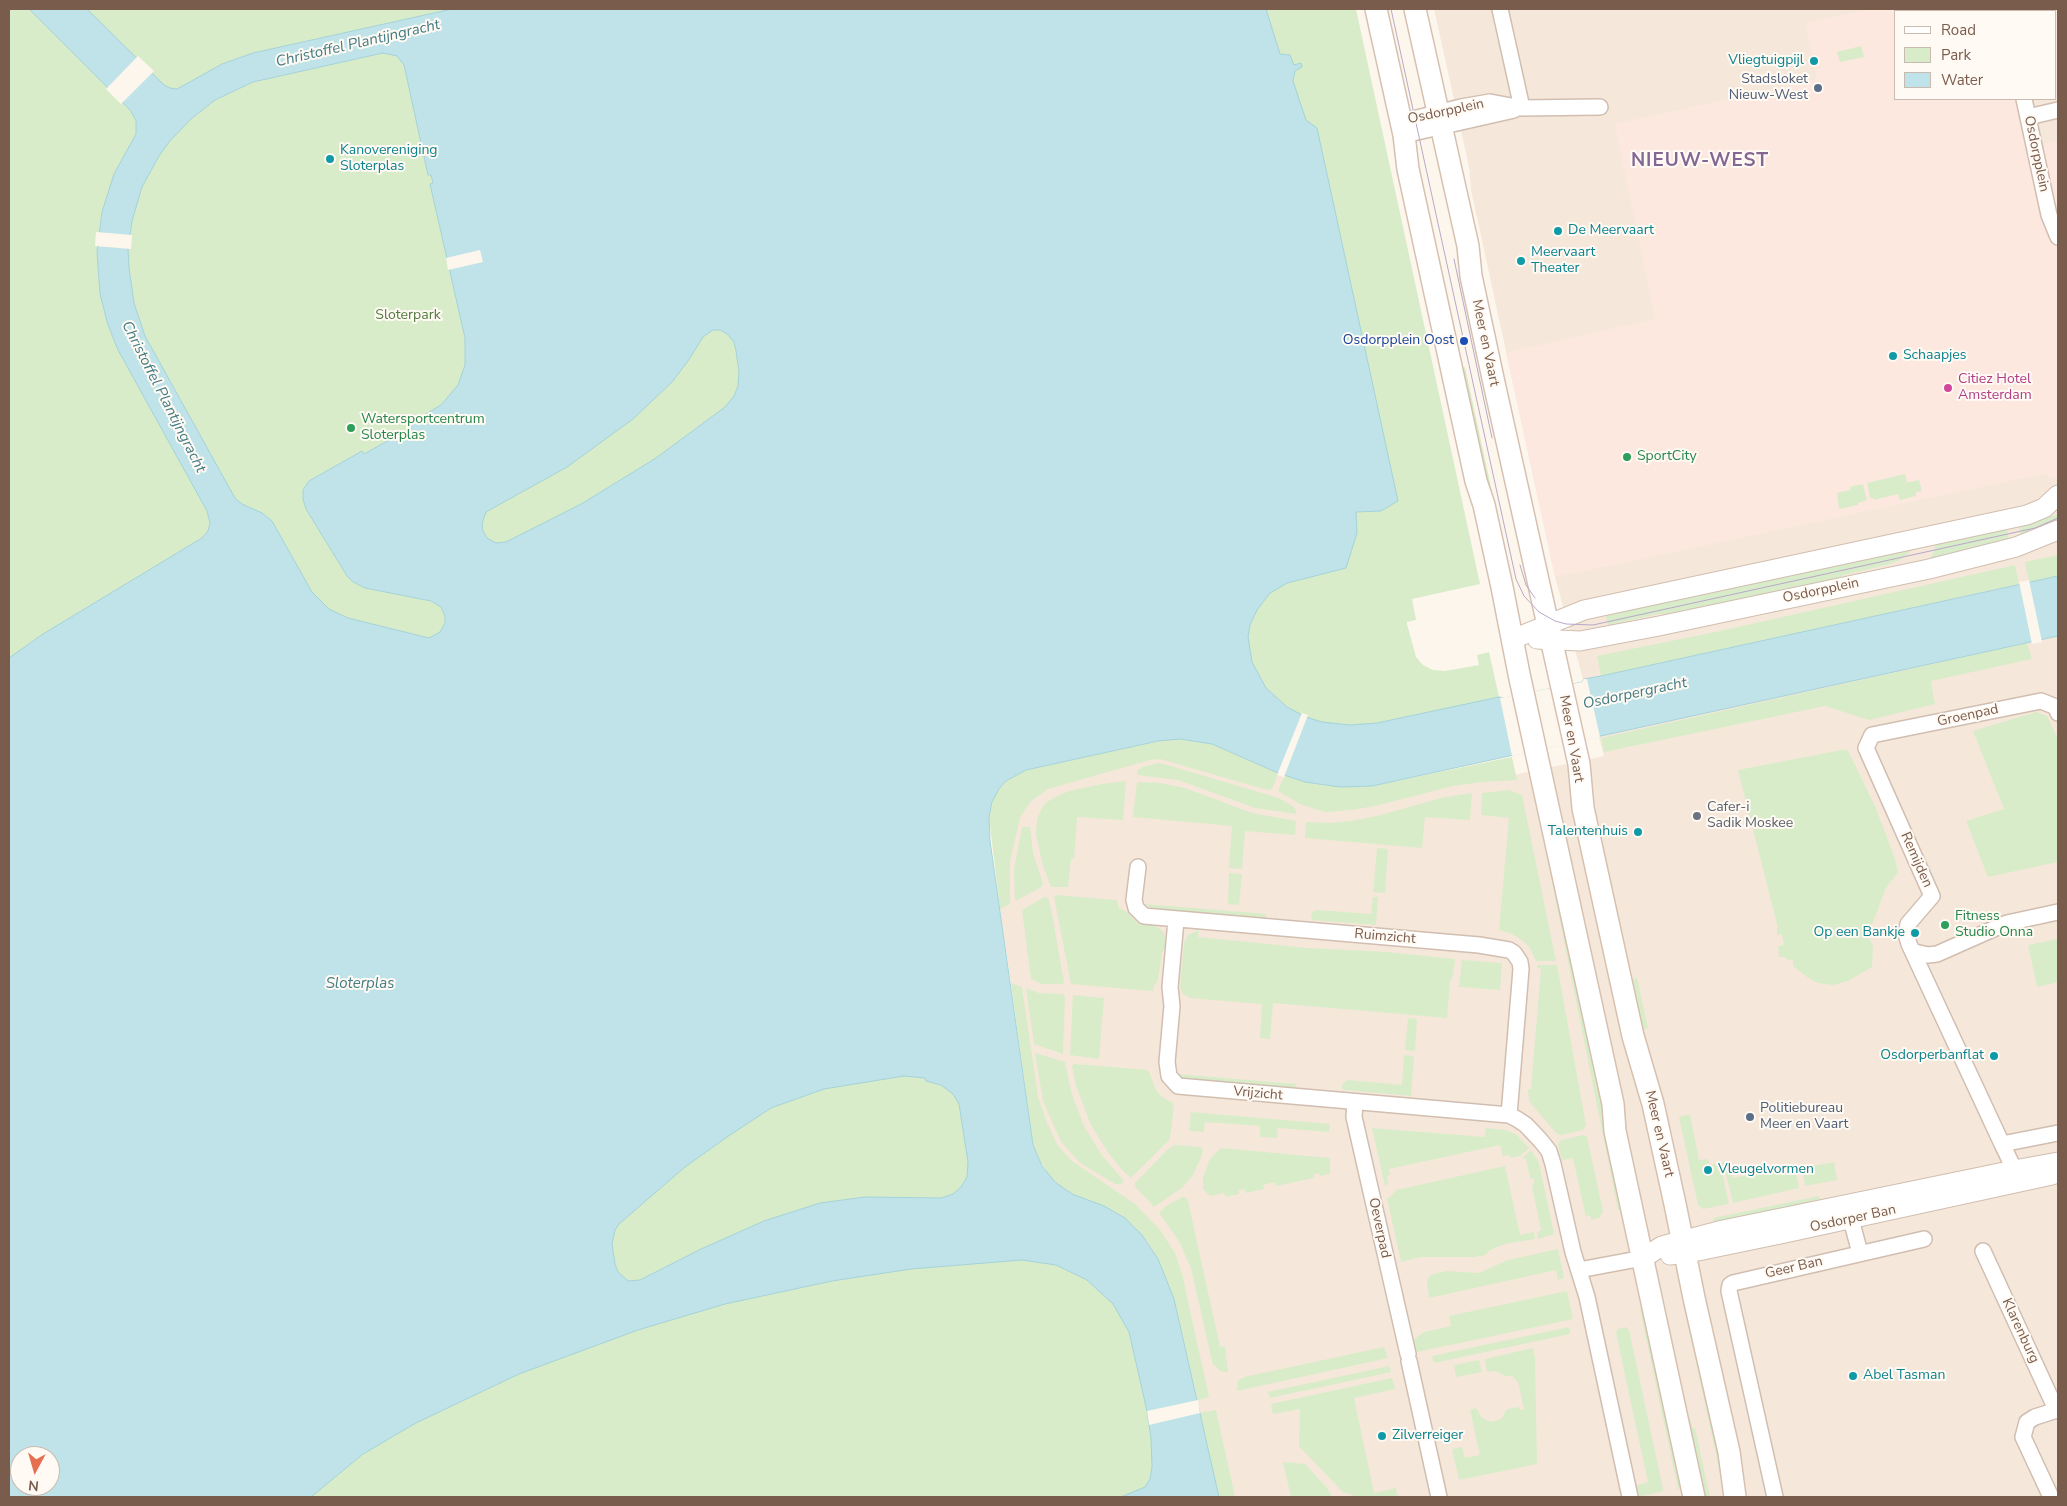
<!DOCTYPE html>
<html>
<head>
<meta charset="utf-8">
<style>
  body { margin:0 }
  #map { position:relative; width:2067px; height:1506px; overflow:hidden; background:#fdf6ec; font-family:"Nunito Sans",sans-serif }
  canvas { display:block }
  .frame { position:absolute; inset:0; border:10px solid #7a5c4d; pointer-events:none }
  .legend { position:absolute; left:1894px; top:10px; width:162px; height:90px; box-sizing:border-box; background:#fffaf3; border:1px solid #cabbb1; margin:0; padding:6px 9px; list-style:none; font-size:15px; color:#7a5c4d }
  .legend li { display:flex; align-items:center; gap:10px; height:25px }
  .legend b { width:25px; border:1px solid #cabbb1 }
  .north { position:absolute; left:10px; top:1446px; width:50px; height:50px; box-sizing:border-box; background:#fffaf3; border:1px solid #cabbb1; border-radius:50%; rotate:186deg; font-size:14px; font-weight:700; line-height:20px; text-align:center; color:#7a5c4d }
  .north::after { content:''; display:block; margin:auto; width:18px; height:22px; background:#e76f51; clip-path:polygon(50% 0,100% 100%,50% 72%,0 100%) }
</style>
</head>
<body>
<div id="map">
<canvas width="2067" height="1506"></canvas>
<div class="frame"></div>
<ul class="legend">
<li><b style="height:6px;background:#fff"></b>Road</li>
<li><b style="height:14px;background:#d8ecc9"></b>Park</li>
<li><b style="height:14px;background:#bfe3e8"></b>Water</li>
</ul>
<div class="north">N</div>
</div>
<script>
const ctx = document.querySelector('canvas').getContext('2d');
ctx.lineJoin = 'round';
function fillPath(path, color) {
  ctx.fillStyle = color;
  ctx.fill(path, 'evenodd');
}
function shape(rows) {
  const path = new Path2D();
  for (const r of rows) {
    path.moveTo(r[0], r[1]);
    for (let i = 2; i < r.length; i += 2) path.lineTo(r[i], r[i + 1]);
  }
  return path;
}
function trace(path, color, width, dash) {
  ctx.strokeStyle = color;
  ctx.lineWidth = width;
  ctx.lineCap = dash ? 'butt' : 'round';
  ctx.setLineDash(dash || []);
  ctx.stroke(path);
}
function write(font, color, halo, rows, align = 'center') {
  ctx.font = font + ' "Nunito Sans",sans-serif';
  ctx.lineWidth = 4;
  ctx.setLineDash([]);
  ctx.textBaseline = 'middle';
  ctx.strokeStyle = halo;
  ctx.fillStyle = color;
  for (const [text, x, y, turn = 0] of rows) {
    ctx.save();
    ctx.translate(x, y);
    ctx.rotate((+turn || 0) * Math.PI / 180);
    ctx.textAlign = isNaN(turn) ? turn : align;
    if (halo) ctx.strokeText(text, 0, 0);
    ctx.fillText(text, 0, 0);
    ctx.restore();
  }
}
const residential = shape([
  [1434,9,2058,9,2058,1497,1178,1497,1050,1156,1011,983,1000,909,1006,851,1019,791,1174,748,1251,768,1278,773,1299,785,1360,793,1509,776,1604,756,1555,577,1471,190,1469,167],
  [1896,11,2056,11,2056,99,1896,99]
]);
const commercial = shape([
  [1870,9,1998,9,1999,11,1896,11,1896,99,2017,99,2028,147,2058,141,2058,480,2042,474,1555,577,1506,353,1655,319,1615,124,1817,80,1805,23]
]);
const green = shape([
  [9,9,1356,9,1480,584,1412,599,1416,620,1407,622,1407,624,1416,657,1423,665,1433,670,1445,671,1479,665,1477,655,1489,652,1499,697,1342,735,383,694,9,729],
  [1861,46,1864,57,1840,62,1837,52],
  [1465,367,1512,584,1455,369],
  [1905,474,1907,482,1900,484,1919,480,1922,491,1916,492,1916,496,1900,500,1898,494,1874,500,1873,498,1870,498,1867,483],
  [1863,484,1867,500,1858,503,1858,505,1839,509,1837,493,1850,490,1850,487],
  [2058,515,2058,525,2021,536,2018,522],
  [2006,525,2009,539,1928,562,1934,552,1936,539],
  [1913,549,1903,558,1893,563,1841,576,1842,582,1676,614,1658,614,1608,625,1605,612],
  [2058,555,2058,576,2029,582,2025,562],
  [2015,565,2019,584,1601,676,1597,656,1720,631],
  [2027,643,2032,659,1931,681,1935,704,1869,720,1825,706,1604,752,1601,738],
  [2036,712,2047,716,2058,739,2058,862,1988,877,1966,821,2004,809,1973,731],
  [1180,739,1212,744,1278,773,1273,787,1270,790,1264,789,1160,759,1150,760,1048,789,1030,802,1020,818,1010,861,1010,904,1000,909,989,817,994,796,1006,781,1026,770,1158,741],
  [1847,749,1875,806,1895,859,1898,872,1886,888,1868,935,1873,947,1872,967,1848,981,1833,985,1818,983,1807,977,1793,966,1793,960,1786,959,1786,957,1779,957,1778,946,1784,945,1782,934,1777,935,1777,924,1738,770],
  [1532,753,1623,1209,1618,1210,1539,817],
  [1512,757,1517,780,1482,782,1453,786,1375,806,1352,810,1326,812,1315,809,1300,804,1278,791,1285,775,1328,786,1372,786],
  [1157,763,1164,764,1279,798,1294,807,1297,814,1255,808,1178,780,1137,775,1137,771,1143,767],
  [1126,781,1123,820,1077,817,1074,858,1071,859,1068,887,1051,887,1043,866,1036,835,1037,819,1044,804,1055,797,1069,791,1102,784],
  [1137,782,1160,783,1185,788,1252,813,1296,821,1295,835,1245,831,1242,869,1229,868,1232,826,1133,817],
  [1509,790,1522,795,1556,961,1536,961,1530,948,1522,940,1512,934,1499,930,1509,818,1481,815,1482,793],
  [1472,793,1470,820,1425,817,1422,848,1305,838,1306,822,1331,823,1350,821,1377,816,1441,798],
  [1022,827,1030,827,1033,853,1043,884,1040,888,1015,901,1014,869],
  [1377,848,1388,849,1385,893,1373,892],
  [1229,873,1242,874,1239,905,1228,904],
  [1056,895,1117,900,1119,908,1127,912,1137,923,1155,926,1163,931,1167,943,1162,953,1158,980,1154,986,1153,991,1071,984,1054,897],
  [1044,897,1048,898,1051,908,1064,982,1063,984,1042,984,1031,979,1022,910],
  [1373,897,1378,897,1376,925,1313,920,1311,917,1312,912,1317,910,1371,914],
  [1145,904,1266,914,1266,919,1153,909],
  [1199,930,1198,937,1308,948,1387,952,1455,959,1453,977,1450,981,1447,1018,1273,1003,1270,1039,1260,1038,1262,1004,1190,998,1182,993,1180,987,1184,943,1188,935],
  [2058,939,2058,982,2037,987,2028,945],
  [1462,960,1502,963,1500,990,1459,987],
  [1537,965,1557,965,1586,1125,1583,1130,1562,1135,1557,1134,1529,1101,1528,1089,1531,1089,1541,969,1537,968],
  [1637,978,1648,1028,1644,1029,1636,1025,1627,986,1633,979],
  [1011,983,1022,987,1038,1097,1047,1123,1058,1146,1072,1161,1135,1204,1160,1230,1175,1253,1183,1278,1209,1397,1198,1400,1174,1299,1158,1259,1147,1241,1133,1225,1116,1212,1072,1194,1059,1186,1048,1174,1039,1159,1033,1145],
  [1026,988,1039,993,1062,994,1065,996,1063,1054,1034,1044],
  [1073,995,1104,998,1099,1059,1070,1055],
  [968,1006,1028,1236,1151,1320,1188,1497,249,1497,557,1178],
  [1408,1018,1417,1019,1415,1051,1405,1050],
  [1035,1053,1065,1062,1072,1095,1084,1126,1101,1154,1124,1181,1121,1184,1115,1184,1080,1163,1061,1142,1043,1101],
  [1404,1055,1414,1056,1411,1096,1344,1090,1342,1088,1343,1083,1348,1080,1402,1085],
  [1074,1064,1148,1070,1156,1090,1161,1096,1174,1104,1171,1132,1169,1140,1131,1178,1124,1172,1109,1154,1091,1125,1076,1086,1072,1066],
  [1177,1074,1296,1084,1295,1089,1186,1080],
  [1191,1112,1330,1124,1329,1132,1278,1128,1277,1138,1260,1137,1260,1126,1205,1122,1204,1132,1189,1131],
  [1690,1114,1699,1160,1708,1159,1709,1165,1715,1164,1722,1172,1729,1204,1703,1209,1698,1205,1679,1117],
  [1372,1128,1485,1137,1486,1128,1505,1130,1516,1134,1529,1148,1520,1156,1511,1158,1510,1155,1503,1156,1500,1145,1389,1169,1390,1174,1387,1177,1388,1184,1385,1186],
  [1583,1135,1587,1137,1603,1211,1599,1218,1591,1220,1591,1217,1587,1215,1586,1218,1573,1158,1562,1160,1558,1144,1561,1140],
  [1175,1145,1201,1147,1203,1151,1200,1160,1193,1175,1183,1187,1154,1207,1135,1186,1135,1183,1167,1150],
  [1221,1148,1330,1158,1330,1174,1320,1176,1319,1173,1314,1174,1314,1178,1276,1186,1275,1182,1263,1185,1264,1189,1246,1193,1245,1189,1239,1190,1239,1194,1226,1197,1224,1193,1210,1196,1203,1189,1203,1177,1210,1159],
  [1531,1150,1539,1163,1554,1234,1538,1239,1537,1232,1541,1230,1532,1186,1535,1180,1530,1178,1526,1158,1521,1159],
  [1728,1161,1733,1178,1795,1166,1799,1188,1733,1203,1725,1170,1720,1163],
  [1834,1162,1837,1180,1805,1186,1802,1168],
  [1505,1166,1520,1235,1534,1232,1535,1239,1505,1244,1490,1250,1485,1255,1474,1257,1420,1257,1401,1262,1387,1198,1391,1196,1396,1190],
  [1819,1196,1821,1204,1714,1224,1713,1218],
  [1182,1197,1186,1198,1188,1201,1220,1347,1225,1346,1228,1372,1220,1371,1215,1365,1213,1365,1191,1268,1179,1241,1159,1213,1166,1206],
  [1558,1249,1564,1278,1558,1280,1556,1270,1429,1298,1427,1282,1428,1278,1433,1274,1447,1271,1479,1273,1508,1260],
  [1567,1291,1573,1319,1417,1352,1414,1340,1417,1337,1424,1332,1451,1326,1449,1316],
  [1688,1306,1714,1425,1725,1497,1684,1307],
  [1650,1308,1689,1487,1678,1489,1640,1310],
  [1569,1327,1570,1334,1434,1363,1432,1356],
  [1625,1327,1629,1330,1663,1489,1661,1492,1638,1497,1635,1486,1648,1482,1616,1333,1618,1329],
  [1384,1347,1388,1358,1237,1391,1238,1381,1244,1377],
  [1533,1348,1535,1358,1537,1464,1459,1480,1452,1449,1462,1447,1465,1458,1480,1455,1470,1410,1476,1408,1481,1417,1486,1420,1493,1422,1502,1418,1507,1409,1519,1407,1520,1410,1524,1409,1518,1382,1512,1376,1506,1376,1495,1371,1487,1372,1485,1359],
  [1479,1360,1482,1372,1456,1377,1454,1365],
  [1389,1366,1391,1372,1270,1398,1268,1392],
  [1392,1378,1395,1389,1354,1398,1374,1493,1396,1488,1398,1497,1358,1497,1343,1492,1299,1446,1300,1409,1273,1414,1271,1404],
  [1682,1395,1693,1428,1695,1428,1710,1497,1698,1497],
  [1216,1410,1235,1497,1219,1497,1200,1413],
  [1283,1462,1305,1464,1327,1488,1332,1497,1291,1497]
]);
const water = shape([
  [29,9,87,9,164,85,170,88,177,89,222,64,253,53,452,9,1266,9,1280,54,1290,55,1294,65,1301,63,1302,67,1295,71,1293,81,1306,120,1317,128,1398,501,1381,511,1356,512,1357,533,1346,568,1287,583,1270,593,1257,610,1250,625,1248,637,1252,662,1266,688,1287,707,1306,717,1322,722,1349,725,1377,723,1499,697,1504,698,1582,682,1584,679,1601,676,2058,576,2058,636,1372,786,1340,787,1305,782,1278,773,1212,744,1180,739,1158,741,1026,770,1006,781,999,789,992,802,989,817,990,841,1033,1145,1042,1166,1055,1182,1072,1194,1104,1206,1125,1218,1142,1235,1158,1259,1174,1299,1219,1497,1121,1497,1145,1487,1150,1479,1152,1467,1151,1438,1147,1411,1129,1332,1113,1304,1087,1280,1056,1265,1022,1260,911,1269,832,1281,725,1304,638,1330,519,1374,416,1423,363,1454,311,1497,9,1497,9,658,43,634,202,538,208,531,210,523,207,511,118,350,108,325,100,294,97,252,102,212,114,174,136,134,136,120,130,110,29,9],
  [383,53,397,56,404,65,428,175,431,175,433,183,430,184,465,338,465,365,458,385,441,405,409,424,411,428,364,454,362,451,309,481,303,490,303,499,306,509,347,576,353,582,365,588,431,601,441,607,445,616,445,623,440,632,429,638,348,618,329,609,312,592,272,521,262,513,242,504,235,498,145,336,134,303,129,268,128,249,132,221,142,187,159,156,169,142,191,119,215,100,253,82,383,53],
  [713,330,720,330,727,334,734,342,736,351,739,372,738,386,734,396,725,407,656,458,583,503,506,542,496,543,487,538,483,531,482,524,486,512,567,467,633,419,672,382,688,361,703,337,713,330],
  [904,1076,925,1078,926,1081,941,1085,953,1094,959,1104,968,1162,967,1177,961,1187,953,1194,941,1198,865,1197,820,1203,764,1221,701,1249,640,1280,628,1281,618,1272,615,1264,612,1244,615,1230,619,1224,685,1167,727,1137,771,1108,824,1089,904,1076],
  [20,1456,50,1456,50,1486,20,1486,20,1456]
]);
const pier = shape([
  [138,56,154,71,121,104,106,89],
  [96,232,132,235,131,249,95,246],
  [480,250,483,262,448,270,446,258],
  [2029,580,2042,642,2032,644,2019,582],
  [1584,679,1587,679,1600,737,1512,756,1500,698,1582,682],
  [1302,713,1308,715,1284,777,1277,775],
  [1198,1400,1200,1413,1149,1425,1147,1411]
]);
const minor = shape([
  [1500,9,1522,108],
  [2005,9,2005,11],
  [2024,99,2049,215,2058,237],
  [2028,117,2058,110],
  [1401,122,1461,107,1490,102,1522,108,1600,107],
  [1404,135,1514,110],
  [2058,713,2056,707,2041,701,1872,735,1866,748,1932,896,1908,924,1906,934,1909,944,2002,1144,2058,1133],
  [1138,867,1134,900,1136,908,1144,916,1479,945,1509,950,1514,953,1520,962,1521,969,1509,1115],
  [1176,920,1170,987,1172,1006,1167,1062,1169,1076,1178,1086,1509,1115,1517,1119,1526,1125,1541,1141,1549,1151,1553,1164,1573,1252,1587,1297,1630,1497],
  [1915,952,1928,955,1937,954,2007,923,2058,912],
  [1355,1102,1354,1117,1408,1354],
  [2002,1144,2019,1179],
  [1848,1208,1860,1253],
  [1983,1251,2054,1405,2058,1410],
  [1579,1270,1643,1258],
  [1409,1361,1439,1497],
  [1775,1497,1729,1291,1730,1285,1733,1283,1924,1239],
  [2051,1497,2023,1437,2027,1422,2035,1417,2057,1410]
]);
const tertiary = shape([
  [1513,639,1584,610,2027,515,2044,508,2058,495],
  [1537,639,1580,641,1659,626,1929,569,2016,547,2058,530],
  [1670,1255,1703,1250,1785,1233,2052,1175],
  [1643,1258,1662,1246,1723,1230,2014,1170,2058,1162]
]);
const secondary = shape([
  [1376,9,1404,135,1408,169,1476,481,1484,505,1502,587,1519,674,1613,1104,1615,1131,1694,1497],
  [1415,9,1468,246,1471,276,1494,383,1579,764,1583,808,1633,1036,1653,1104,1675,1204,1694,1298,1729,1452,1735,1497]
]);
const tram = shape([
  [1391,9,1516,579,1524,596,1539,612,1555,621,1566,624,1593,625,2035,528,2058,518],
  [1454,259,1492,438],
  [1520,565,1526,585,1535,598]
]);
const markers = [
  [1814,61,5,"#0f9aa8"],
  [1818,88,5,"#5c6f8a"],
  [330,159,5,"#0f9aa8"],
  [1558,231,5,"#0f9aa8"],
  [1521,261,5,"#0f9aa8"],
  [1464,341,5,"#1a4fb4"],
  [1893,356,5,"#0f9aa8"],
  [1948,388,5,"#d1479c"],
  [351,428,5,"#2e9e5b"],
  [1627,457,5,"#2e9e5b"],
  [1697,816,5,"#6b7280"],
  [1638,832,5,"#0f9aa8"],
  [1945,925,5,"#2e9e5b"],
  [1915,933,5,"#0f9aa8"],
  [1994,1056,5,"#0f9aa8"],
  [1750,1117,5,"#5c6f8a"],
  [1708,1170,5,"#0f9aa8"],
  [1853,1376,5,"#0f9aa8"],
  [1382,1436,5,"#0f9aa8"]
];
const cultureNames = [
  ["Vliegtuigpijl",1804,61,"right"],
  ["Kanovereniging",340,151],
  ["Sloterplas",340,167],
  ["De Meervaart",1568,231],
  ["Meervaart",1531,253],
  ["Theater",1531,269],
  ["Schaapjes",1903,356],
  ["Talentenhuis",1628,832,"right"],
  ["Op een Bankje",1905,933,"right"],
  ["Osdorperbanflat",1984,1056,"right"],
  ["Vleugelvormen",1718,1170],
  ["Abel Tasman",1863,1376],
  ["Zilverreiger",1392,1436]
];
const serviceNames = [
  ["Stadsloket",1808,80],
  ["Nieuw-West",1808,96],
  ["Politiebureau",1760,1109,"left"],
  ["Meer en Vaart",1760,1125,"left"]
];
const streetNames = [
  ["Osdorpplein",1446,112,-12],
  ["Osdorpplein",2036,154,78],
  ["Meer en Vaart",1485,343,78],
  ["Osdorpplein",1821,591,-12],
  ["Groenpad",1968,716,-12],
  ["Meer en Vaart",1571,739,80],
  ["Remijden",1916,860,66],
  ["Ruimzicht",1385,937,5],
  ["Vrijzicht",1258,1094,5],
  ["Meer en Vaart",1659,1134,77],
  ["Osdorper Ban",1853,1219,-12],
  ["Oeverpad",1379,1228,78],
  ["Geer Ban",1794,1268,-13],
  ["Klarenburg",2020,1331,65]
];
const parkNames = [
  ["Sloterpark",408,316]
];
const transitNames = [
  ["Osdorpplein Oost",1454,341]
];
const hotelNames = [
  ["Citiez Hotel",1958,380],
  ["Amsterdam",1958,396]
];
const leisureNames = [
  ["Watersportcentrum",361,420],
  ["Sloterplas",361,436],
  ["SportCity",1637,457],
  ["Fitness",1955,917],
  ["Studio Onna",1955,933]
];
const worshipNames = [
  ["Cafer-i",1707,808],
  ["Sadik Moskee",1707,824]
];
const waterNames = [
  ["Christoffel Plantijngracht",358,44,-13],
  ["Christoffel Plantijngracht",163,397,63],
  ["Osdorpergracht",1635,694,-12],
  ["Sloterplas",360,984]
];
const districtNames = [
  ["NIEUW-WEST",1700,161]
];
fillPath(residential, '#f5e8da');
fillPath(commercial, '#fde8e0');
fillPath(green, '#d8ecc9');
fillPath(water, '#bfe3e8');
trace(water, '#a5d3da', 1);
fillPath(pier, '#fdf6ec');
trace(minor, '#d1beb0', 18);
trace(tertiary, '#d1beb0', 21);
trace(secondary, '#d6c0b0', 24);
trace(minor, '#fff', 15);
trace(tertiary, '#fff', 19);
trace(secondary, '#fff', 21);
trace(tram, '#b9a8c9', 1);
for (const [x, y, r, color] of markers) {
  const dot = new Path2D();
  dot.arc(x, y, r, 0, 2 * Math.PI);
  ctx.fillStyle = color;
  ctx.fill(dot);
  trace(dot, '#fffaf3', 2);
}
write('14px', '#0d838f', '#fffaf3', cultureNames, 'left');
write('14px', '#4e5e75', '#fffaf3', serviceNames, 'right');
write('14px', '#7a5c4d', '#fffaf3', streetNames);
write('14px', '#537a41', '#fffaf3', parkNames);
write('14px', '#164399', '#fffaf3', transitNames, 'right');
write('14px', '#b23c85', '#fffaf3', hotelNames, 'left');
write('14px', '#27864d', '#fffaf3', leisureNames, 'left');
write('14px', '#5b616d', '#fffaf3', worshipNames, 'left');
write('italic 15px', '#437c86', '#fffaf3', waterNames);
ctx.letterSpacing = '1px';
write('bold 19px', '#846695', '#fffaf3', districtNames);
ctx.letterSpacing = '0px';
</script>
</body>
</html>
